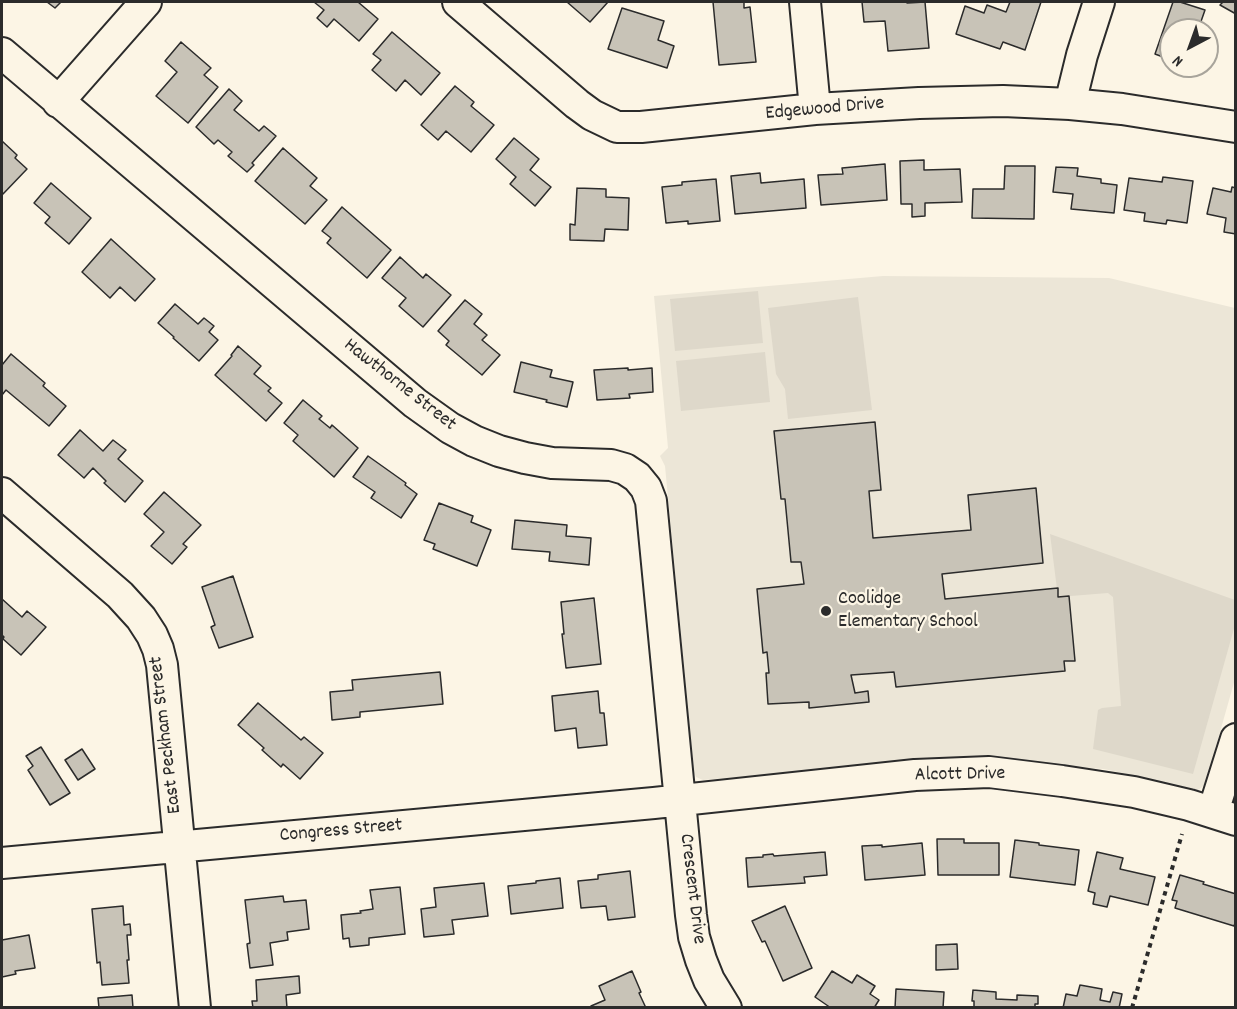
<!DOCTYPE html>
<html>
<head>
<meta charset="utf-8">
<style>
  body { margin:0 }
  #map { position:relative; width:1237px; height:1009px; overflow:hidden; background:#fcf5e5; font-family:Dekko,sans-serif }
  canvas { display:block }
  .frame { position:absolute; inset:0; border:3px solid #2b2b2b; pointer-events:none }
  .north { position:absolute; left:1159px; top:18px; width:60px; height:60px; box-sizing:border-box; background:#fcf5e5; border:2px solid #a8a49b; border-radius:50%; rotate:221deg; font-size:16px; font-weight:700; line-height:24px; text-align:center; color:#2b2b2b }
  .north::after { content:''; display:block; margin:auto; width:21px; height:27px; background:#2b2b2b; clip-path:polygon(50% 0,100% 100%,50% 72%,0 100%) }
</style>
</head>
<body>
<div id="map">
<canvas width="1237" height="1009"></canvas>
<div class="frame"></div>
<div class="north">N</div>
</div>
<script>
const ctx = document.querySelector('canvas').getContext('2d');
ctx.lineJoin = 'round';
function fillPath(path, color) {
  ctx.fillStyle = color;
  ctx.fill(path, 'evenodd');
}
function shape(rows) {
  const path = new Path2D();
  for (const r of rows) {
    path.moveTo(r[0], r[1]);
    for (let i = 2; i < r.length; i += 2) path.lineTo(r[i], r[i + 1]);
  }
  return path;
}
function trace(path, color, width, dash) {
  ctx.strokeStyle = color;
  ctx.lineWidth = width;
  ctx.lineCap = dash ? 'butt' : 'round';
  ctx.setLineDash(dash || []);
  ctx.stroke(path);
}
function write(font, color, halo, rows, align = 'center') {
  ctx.font = font + ' Dekko,sans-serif';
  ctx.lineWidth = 4.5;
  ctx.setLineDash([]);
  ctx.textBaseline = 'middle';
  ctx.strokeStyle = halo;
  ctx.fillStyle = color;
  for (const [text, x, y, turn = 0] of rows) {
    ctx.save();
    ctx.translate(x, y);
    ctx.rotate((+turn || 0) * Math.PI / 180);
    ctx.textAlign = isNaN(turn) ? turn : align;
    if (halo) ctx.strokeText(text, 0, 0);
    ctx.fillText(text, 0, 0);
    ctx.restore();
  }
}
const built = shape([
  [883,276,1109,278,1235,308,1235,679,1207,778,1204,785,1201,788,1198,790,1104,769,955,758,703,780,696,777,694,773,665,466,660,456,668,448,654,296]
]);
const green = shape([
  [758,291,763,343,675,351,670,299],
  [858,297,872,410,788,419,785,389,776,374,768,308],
  [765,352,770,402,681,411,676,361],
  [1050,534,1235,600,1235,625,1193,774,1093,749,1098,710,1102,708,1121,706,1113,597,1108,593,1058,597]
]);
const building = shape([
  [47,2,61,2,55,8,47,2],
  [314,2,358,2,378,19,359,41,334,19,327,27,317,18,324,10,314,2],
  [567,2,608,2,590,22,567,2],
  [713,2,744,2,744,8,750,7,756,62,719,65,713,2],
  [862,2,907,2,907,3,925,2,929,48,888,51,885,21,864,22,862,2],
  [1010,2,1041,2,1025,50,1003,42,1000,49,956,34,965,6,984,13,987,5,1006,12,1010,2],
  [1173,2,1180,2,1205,10,1198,30,1171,30,1171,60,1155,54,1173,2],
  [1223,2,1236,2,1236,14,1220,5,1223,2],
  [622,8,664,21,658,40,674,46,667,68,608,49,622,8],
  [392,32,440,73,421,95,405,80,396,91,372,70,381,60,373,54,392,32],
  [181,42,211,68,204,75,218,87,188,123,156,96,177,72,165,61,181,42],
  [455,86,474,102,471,106,494,125,471,152,446,131,438,140,421,125,455,86],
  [229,89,242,101,234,110,259,131,264,126,276,136,252,163,254,165,247,172,228,156,232,152,218,140,214,144,196,127,229,89],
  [514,138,539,159,530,170,551,187,535,206,510,184,516,177,496,159,514,138],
  [2,141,17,155,15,158,27,169,3,194,2,192,2,141],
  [283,148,317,178,310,186,327,200,305,224,255,181,283,148],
  [924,160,924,170,960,169,962,202,925,203,925,216,912,217,912,204,901,204,900,161,924,160],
  [885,164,887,200,821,205,818,175,843,174,842,168,885,164],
  [1005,166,1035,166,1034,219,972,218,973,189,1004,189,1005,166],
  [1056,167,1078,168,1077,176,1101,179,1101,183,1117,185,1114,213,1071,209,1073,194,1053,192,1056,167],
  [760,173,761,183,804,179,806,208,735,214,731,176,760,173],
  [1163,177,1193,181,1187,223,1167,220,1166,224,1144,221,1145,213,1124,210,1129,178,1162,182,1163,177],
  [716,179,720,221,688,224,688,221,666,223,662,187,682,185,682,182,716,179],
  [51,183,91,218,69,244,45,223,50,217,34,203,51,183],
  [1232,187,1236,188,1236,234,1224,232,1226,218,1207,214,1213,188,1231,192,1232,187],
  [577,188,606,189,606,197,629,198,628,230,605,229,604,241,570,240,570,224,575,225,577,188],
  [342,207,391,250,367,278,327,243,331,238,322,231,342,207],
  [111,239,155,279,135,301,120,287,110,298,82,272,111,239],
  [400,257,423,278,426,274,451,295,423,327,399,306,406,298,382,278,400,257],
  [465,300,482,314,474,324,487,335,482,340,500,355,482,375,446,345,449,341,438,331,465,300],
  [175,304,198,324,204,318,214,326,209,332,218,340,199,361,173,338,174,337,158,323,175,304],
  [238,346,261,366,254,374,271,388,268,391,282,403,266,421,215,375,232,356,231,355,238,346],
  [11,354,45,383,43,386,66,406,49,426,6,390,2,395,2,365,11,354],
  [521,362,552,370,550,377,573,382,567,407,546,402,547,400,514,392,521,362],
  [628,368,628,370,652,368,653,392,629,394,630,398,597,400,594,370,628,368],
  [303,400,322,416,319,419,330,428,332,425,358,448,334,477,293,441,298,435,284,423,303,400],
  [875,422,881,490,869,491,873,538,971,530,968,495,1036,488,1043,563,942,574,945,599,1058,588,1058,597,1069,596,1075,661,1064,661,1065,671,896,687,894,672,851,675,855,693,868,691,869,702,809,708,809,702,768,704,766,673,769,673,767,652,763,653,757,589,804,584,801,562,791,562,785,499,781,499,774,431,875,422],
  [80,430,103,451,113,440,126,450,118,459,143,481,125,502,104,483,106,481,93,468,84,478,58,455,80,430],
  [368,456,406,483,405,485,417,494,401,518,371,498,375,492,353,477,368,456],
  [164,492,201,525,183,544,187,547,172,564,151,546,164,532,144,514,164,492],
  [439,503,473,516,471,522,491,530,477,566,433,549,435,544,424,540,439,503],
  [515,520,567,525,566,536,591,538,589,565,549,561,550,552,512,549,515,520],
  [233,576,253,637,219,648,211,627,215,625,202,587,233,576],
  [594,598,601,664,566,668,562,634,564,634,561,602,594,598],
  [2,599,22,617,27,611,46,627,21,655,3,639,4,637,2,635,2,599],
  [440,672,443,704,360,712,360,717,332,720,330,692,353,690,352,680,440,672],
  [598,691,600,713,604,713,607,745,578,748,576,728,555,731,552,696,598,691],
  [258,703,301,740,304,737,323,753,300,779,283,764,281,767,262,750,264,748,238,725,258,703],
  [41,747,70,793,50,805,28,770,33,766,26,756,41,747],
  [82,749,95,769,78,780,65,760,82,749],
  [937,839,964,839,964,843,999,843,999,875,938,875,937,839],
  [1015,840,1039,843,1039,845,1079,850,1075,885,1010,877,1015,840],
  [922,843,925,875,865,880,862,846,882,845,882,847,922,843],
  [825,852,827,875,804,877,805,883,748,887,746,858,763,857,763,855,773,854,774,856,825,852],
  [1097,852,1123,858,1120,869,1155,877,1148,905,1110,896,1107,907,1093,904,1095,893,1088,891,1097,852],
  [630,871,635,917,608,920,606,906,581,908,578,881,598,879,598,875,630,871],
  [1180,875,1204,882,1203,884,1236,894,1236,920,1234,926,1175,908,1177,901,1172,900,1180,875],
  [560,878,563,908,511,914,508,886,536,883,536,881,560,878],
  [484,883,488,916,452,920,454,934,424,937,421,909,436,907,434,888,484,883],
  [400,887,405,934,369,938,369,945,350,947,349,938,343,939,341,915,361,913,360,911,373,909,370,890,400,887],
  [283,896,284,902,306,900,309,929,287,932,288,940,270,943,273,965,250,968,247,944,250,943,245,900,283,896],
  [123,906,124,925,130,924,131,935,127,935,129,960,127,960,129,983,102,985,100,962,97,963,92,909,123,906],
  [785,906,812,968,783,981,765,941,762,942,752,921,785,906],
  [29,935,35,968,15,971,16,974,2,977,2,940,29,935],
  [957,944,958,969,936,970,936,945,957,944],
  [632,971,641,992,639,993,646,1008,592,1008,591,1006,605,1000,599,986,632,971],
  [832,971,852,983,857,975,875,986,870,994,879,1000,874,1008,831,1008,815,997,832,971],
  [299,976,300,993,286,995,287,1008,253,1008,252,1001,257,1001,256,980,299,976],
  [1080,985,1102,989,1100,1000,1110,1002,1113,992,1122,994,1119,1008,1063,1008,1066,994,1077,996,1080,985],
  [896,989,944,992,943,1008,895,1008,896,989],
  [973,990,996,992,996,999,1017,1000,1017,995,1038,996,1038,1004,1035,1004,1035,1008,974,1008,974,1001,972,1001,973,990],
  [132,995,133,1008,99,1008,98,998,132,995]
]);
const path = shape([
  [1132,1008,1182,834]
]);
const minor = shape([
  [458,2,577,104,592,115,617,127,641,127,815,109,919,103,1003,101,1070,104,1122,109,1236,127],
  [805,2,815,109],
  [2,53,415,403,450,428,474,441,499,451,525,458,552,463,611,465,625,469,637,477,646,488,651,501,691,915,694,937,701,960,709,980,726,1008],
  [58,102,146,2],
  [1070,104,1082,55,1099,2],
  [2,493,120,595,141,618,152,635,158,649,162,665,195,1008],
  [1213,812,1236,739],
  [2,863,654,803,915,775,989,772,1062,781,1134,792,1189,805,1236,820]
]);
const markers = [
  [826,611,6,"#2b2b2b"]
];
const streetNames = [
  ["Edgewood Drive",825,110,-5],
  ["Hawthorne Street",399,386,38],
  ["East Peckham Street",167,735,-97],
  ["Alcott Drive",960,776,-1],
  ["Congress Street",341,832,-5],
  ["Crescent Drive",691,889,83]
];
const poiNames = [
  ["Coolidge",838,600],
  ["Elementary School",838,623]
];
fillPath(built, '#ece6d7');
fillPath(green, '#ded8ca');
fillPath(building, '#c8c3b7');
trace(building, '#2b2b2b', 1.5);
trace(minor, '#2b2b2b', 34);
trace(path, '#2b2b2b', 4, [4.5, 4.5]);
trace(minor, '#fcf5e5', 30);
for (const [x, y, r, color] of markers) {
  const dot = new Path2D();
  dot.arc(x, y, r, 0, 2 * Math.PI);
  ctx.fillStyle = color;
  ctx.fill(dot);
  trace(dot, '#fcf5e5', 2);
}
write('20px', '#2b2b2b', '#fcf5e5', streetNames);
write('20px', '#2b2b2b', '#fcf5e5', poiNames, 'left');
</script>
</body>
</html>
